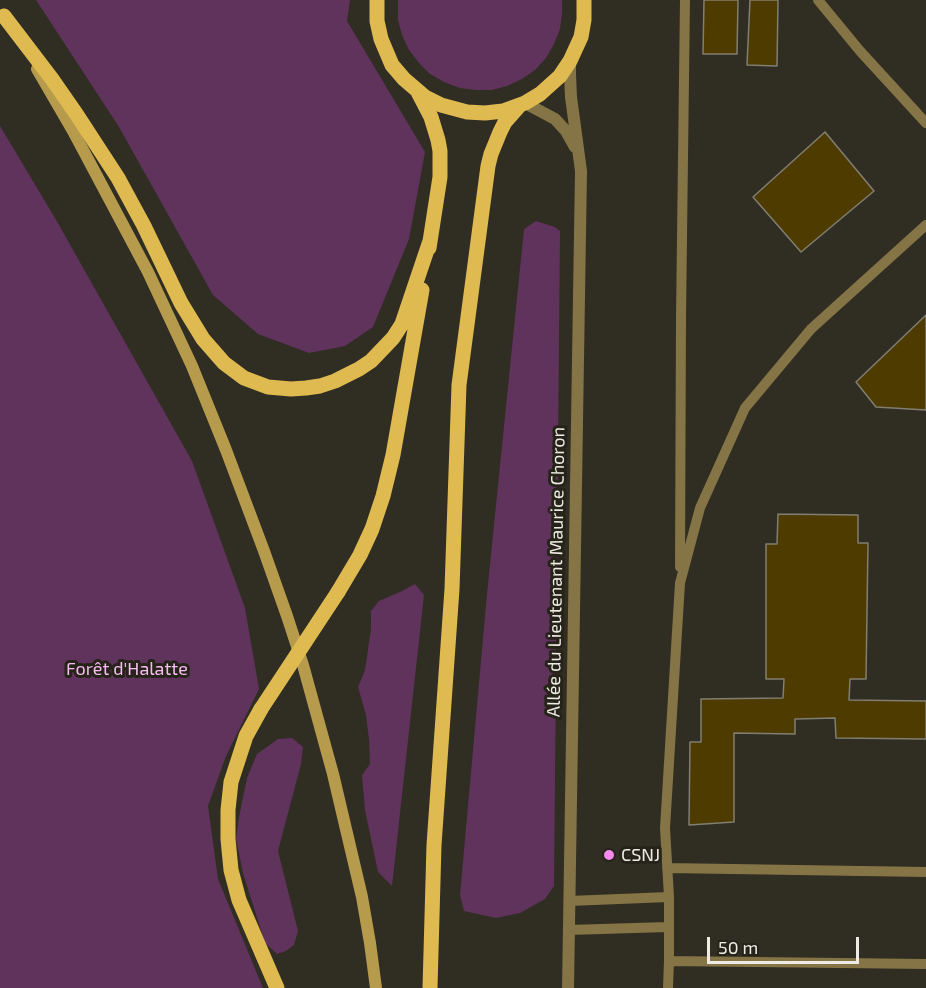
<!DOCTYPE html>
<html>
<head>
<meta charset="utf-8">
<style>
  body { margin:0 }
  #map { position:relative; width:926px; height:988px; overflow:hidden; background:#302d23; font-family:"Exo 2",sans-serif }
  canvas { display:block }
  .scale { position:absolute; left:707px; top:937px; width:152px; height:27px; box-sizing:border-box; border:3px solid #edebe4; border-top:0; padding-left:8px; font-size:18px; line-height:21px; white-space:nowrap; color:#edebe4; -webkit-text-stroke:4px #262319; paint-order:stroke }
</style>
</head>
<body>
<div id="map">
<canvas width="926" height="988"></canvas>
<div class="scale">50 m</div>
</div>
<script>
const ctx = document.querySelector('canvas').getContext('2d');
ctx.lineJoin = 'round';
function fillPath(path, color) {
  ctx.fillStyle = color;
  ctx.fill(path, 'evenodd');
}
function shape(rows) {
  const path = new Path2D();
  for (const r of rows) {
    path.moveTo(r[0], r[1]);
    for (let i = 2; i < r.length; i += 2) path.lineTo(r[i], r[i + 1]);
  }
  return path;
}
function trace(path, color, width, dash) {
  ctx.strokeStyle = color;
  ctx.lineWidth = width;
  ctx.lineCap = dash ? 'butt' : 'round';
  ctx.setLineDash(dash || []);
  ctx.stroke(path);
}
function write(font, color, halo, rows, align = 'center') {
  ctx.font = font + ' "Exo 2",sans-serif';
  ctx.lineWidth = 6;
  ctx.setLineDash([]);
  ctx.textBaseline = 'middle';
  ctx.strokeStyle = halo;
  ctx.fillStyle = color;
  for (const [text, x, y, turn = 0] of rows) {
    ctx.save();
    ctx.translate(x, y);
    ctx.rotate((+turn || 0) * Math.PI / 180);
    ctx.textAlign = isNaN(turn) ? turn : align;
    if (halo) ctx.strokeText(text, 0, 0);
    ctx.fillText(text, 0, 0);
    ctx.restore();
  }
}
const green = shape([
  [36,0,350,0,347,21,425,152,409,239,373,327,345,346,309,353,258,334,213,295,119,127],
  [398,0,562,0,562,13,560,29,554,44,546,58,535,70,522,79,507,86,492,90,476,90,460,88,444,82,430,74,419,63,409,50,402,35,398,20],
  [0,126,55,218,192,461,245,608,259,689,226,756,208,806,218,879,263,988,0,988],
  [536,221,555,227,560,231,554,886,545,899,520,913,496,918,464,911,460,895,487,594,524,229],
  [415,584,424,595,392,886,378,872,365,810,362,775,370,764,369,739,366,715,358,687,365,670,371,629,371,611,379,601,400,592],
  [292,738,303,747,301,764,278,851,298,931,294,945,286,951,277,954,265,943,243,873,236,839,239,817,247,778,257,754,278,739]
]);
const building = shape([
  [704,0,738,0,737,54,703,54,704,0],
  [750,0,778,0,777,66,747,65,750,0],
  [825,132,874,191,801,252,753,197,825,132],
  [926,315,926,410,876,407,856,382,926,315],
  [778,514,858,515,858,543,868,543,866,679,850,679,849,700,926,701,926,739,836,738,835,718,795,719,795,734,734,733,734,822,689,825,690,742,701,742,701,699,783,698,784,679,766,679,766,544,777,544,778,514]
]);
const lane = shape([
  [818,0,860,51,926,123],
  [680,567,681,317,685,0],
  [667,868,926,872],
  [569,901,669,897],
  [568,930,668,927],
  [669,961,926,964],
  [668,988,669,961,669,897,665,828,680,583,700,508,745,408,811,329,926,225]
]);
const street = shape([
  [525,103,555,119,566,131,575,147],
  [568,988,581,171,571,97,570,74,570,61]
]);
const secondary = shape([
  [37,69,73,131,148,272,192,366,226,450,264,551,287,616,303,665,333,774,362,897,370,943,376,988]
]);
const primary = shape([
  [377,0,377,21,381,39,392,65,404,79,425,97,441,105,467,112,485,113,503,111,525,103,540,94,560,76,570,61,581,37,584,20,584,0],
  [4,16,52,79,77,115,118,178,144,226,181,303,203,339,224,363,244,378,268,387,291,389,306,388,320,386,335,381,359,369,371,361,393,338,402,324,430,241],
  [418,92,431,117,438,140,440,151,440,177,429,248],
  [338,592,360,555,372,529,383,496,393,455,422,290],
  [261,709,246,736,231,782,228,810,228,839,231,870,239,900,277,988],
  [430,988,434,845,452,589,459,385,488,166,491,154,500,132,505,122,520,105]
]);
const primaryBridge = shape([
  [261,709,338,592]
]);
const markers = [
  [609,855,6,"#f589ee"]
];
const streetNames = [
  ["Allée du Lieutenant Maurice Choron",556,572,-89]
];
const parkNames = [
  ["Forêt d'Halatte",127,669]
];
const poiNames = [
  ["CSNJ",621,855]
];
fillPath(green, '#60335c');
fillPath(building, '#4d3b00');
trace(building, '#827e72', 1.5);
trace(lane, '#857445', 10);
trace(street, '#857445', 12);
trace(secondary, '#b79b4d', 12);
trace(primary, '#deba50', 15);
trace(primaryBridge, '#deba50', 15);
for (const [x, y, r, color] of markers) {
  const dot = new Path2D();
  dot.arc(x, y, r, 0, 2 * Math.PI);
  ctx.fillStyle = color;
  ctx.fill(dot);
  trace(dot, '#262319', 2);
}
write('18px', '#edebe4', '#262319', streetNames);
write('18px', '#f8bcf3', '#262319', parkNames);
write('18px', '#edebe4', '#262319', poiNames, 'left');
</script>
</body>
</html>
